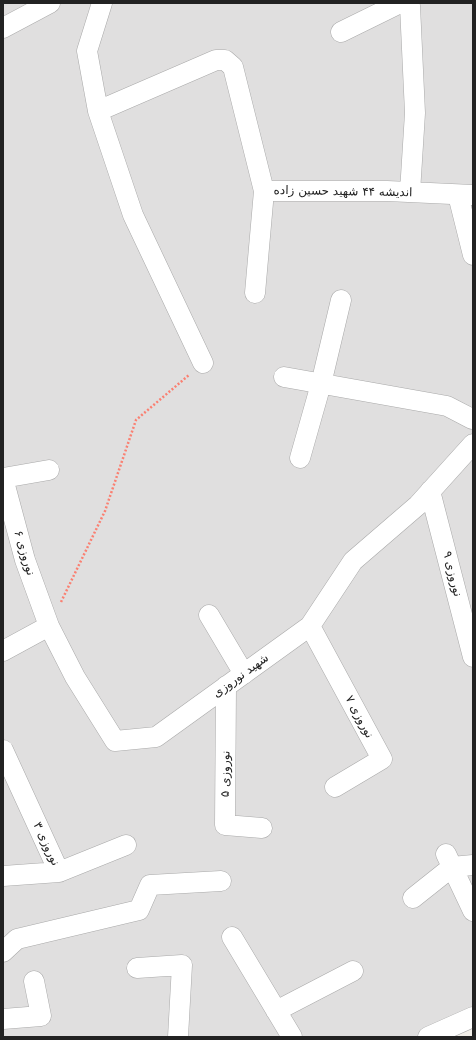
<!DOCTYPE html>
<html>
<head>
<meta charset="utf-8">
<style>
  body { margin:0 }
  #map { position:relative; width:476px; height:1040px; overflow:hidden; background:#f2efe9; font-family:"DejaVu Sans",sans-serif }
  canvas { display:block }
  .frame { position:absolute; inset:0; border:4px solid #222; pointer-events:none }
</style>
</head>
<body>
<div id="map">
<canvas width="476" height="1040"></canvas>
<div class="frame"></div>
</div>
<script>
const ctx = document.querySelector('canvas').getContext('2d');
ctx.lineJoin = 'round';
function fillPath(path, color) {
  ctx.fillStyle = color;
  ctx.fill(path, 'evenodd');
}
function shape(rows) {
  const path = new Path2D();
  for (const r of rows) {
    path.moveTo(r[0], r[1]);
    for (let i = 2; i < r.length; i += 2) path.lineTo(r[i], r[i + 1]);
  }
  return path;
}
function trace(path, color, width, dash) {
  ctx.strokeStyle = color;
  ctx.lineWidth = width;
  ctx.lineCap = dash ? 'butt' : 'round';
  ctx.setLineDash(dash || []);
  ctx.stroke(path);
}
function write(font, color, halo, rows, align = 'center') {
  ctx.font = font + ' "DejaVu Sans",Vazirmatn,sans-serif';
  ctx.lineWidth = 3;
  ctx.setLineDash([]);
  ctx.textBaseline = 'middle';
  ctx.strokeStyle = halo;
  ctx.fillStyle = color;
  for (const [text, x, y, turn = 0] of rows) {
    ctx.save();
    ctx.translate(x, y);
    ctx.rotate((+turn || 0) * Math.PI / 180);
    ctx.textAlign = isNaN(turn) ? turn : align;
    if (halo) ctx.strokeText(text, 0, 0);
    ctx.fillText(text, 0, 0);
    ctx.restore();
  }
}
const residential = shape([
  [3,3,473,3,473,1017,428,1037,3,1037]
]);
const path = shape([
  [61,602,105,511,136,420,189,375]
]);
const minor = shape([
  [102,3,87,51,98,111,216,60,225,60,233,67,264,191,387,191,473,195],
  [407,3,410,6,415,113,410,192],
  [3,28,50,3],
  [341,32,400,3],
  [98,111,133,215,203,363],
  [458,195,473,255],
  [255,293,264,191],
  [284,377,447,406,472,419],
  [300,458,321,384,341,300],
  [430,491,473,657],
  [209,615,244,674],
  [49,626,25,560,3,478,49,470],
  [310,626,382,759,335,787],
  [3,651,49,626,75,677,115,741,156,737,310,626,353,561,418,505,473,444],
  [226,686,225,825,262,828],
  [3,750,59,872,126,845],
  [446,854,473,911],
  [3,876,59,872],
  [413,898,452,867,473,865],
  [232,937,292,1037],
  [3,952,17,939,139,910,150,885,221,881],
  [137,968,182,965,178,1037],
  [276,1011,353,971],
  [3,1019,41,1016,34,981],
  [428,1037,473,1017]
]);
const streetNames = [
  ["اندیشه ۴۴ شهید حسین زاده",343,192,1],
  ["نوروزی ۶",24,553,73],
  ["نوروزی ۹",452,574,76],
  ["شهید نوروزی",241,676,-36],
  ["نوروزی ۷",359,717,62],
  ["نوروزی ۵",226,774,-89],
  ["نوروزی ۳",46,844,65]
];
fillPath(residential, '#e0dfdf');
trace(minor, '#a9a9a9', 21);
trace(path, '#fa8072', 2.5, [2, 2]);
trace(minor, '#fff', 20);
write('12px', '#222', '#fff', streetNames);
</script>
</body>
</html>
